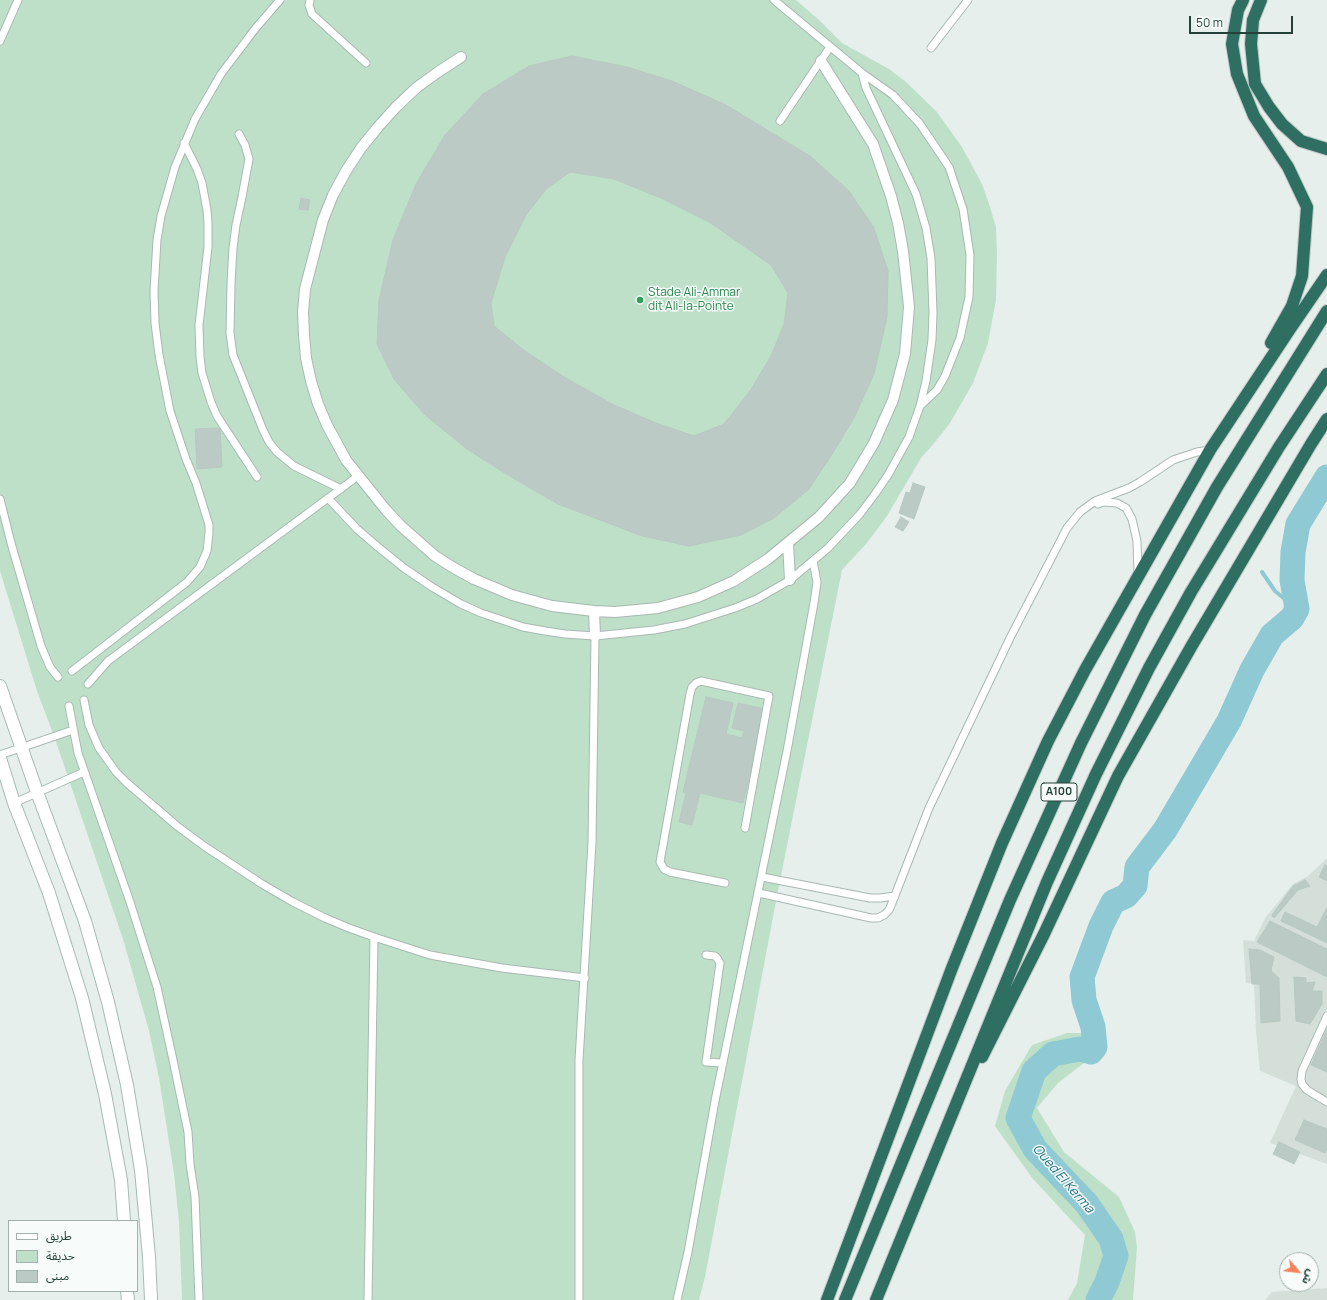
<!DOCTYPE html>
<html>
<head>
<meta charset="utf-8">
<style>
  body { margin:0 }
  #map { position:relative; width:1327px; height:1300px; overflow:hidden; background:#e6efeb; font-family:Manrope,"Noto Sans Arabic",sans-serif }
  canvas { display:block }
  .legend { position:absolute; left:8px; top:1220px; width:130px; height:72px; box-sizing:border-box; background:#f7fbf9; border:1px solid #a3b1ad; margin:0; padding:5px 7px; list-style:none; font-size:12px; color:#24423a }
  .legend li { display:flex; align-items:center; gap:8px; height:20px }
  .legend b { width:20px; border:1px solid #a3b1ad }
  .north { position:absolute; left:1279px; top:1252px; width:40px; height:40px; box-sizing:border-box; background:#f7fbf9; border:1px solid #a3b1ad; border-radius:50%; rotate:118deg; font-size:11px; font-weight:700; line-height:16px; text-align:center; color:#24423a }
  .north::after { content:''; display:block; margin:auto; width:14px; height:18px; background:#f4845f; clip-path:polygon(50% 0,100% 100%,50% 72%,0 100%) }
  .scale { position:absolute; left:1189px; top:16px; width:104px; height:18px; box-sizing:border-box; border:2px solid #24423a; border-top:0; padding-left:5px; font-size:12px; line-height:14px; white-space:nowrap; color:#24423a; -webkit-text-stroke:3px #f7fbf9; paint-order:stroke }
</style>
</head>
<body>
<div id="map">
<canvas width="1327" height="1300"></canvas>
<ul class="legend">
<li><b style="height:5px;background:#fff"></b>طريق</li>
<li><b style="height:11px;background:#bfe0c8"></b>حديقة</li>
<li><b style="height:11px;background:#bbcac4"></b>مبنى</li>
</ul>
<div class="north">ش</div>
<div class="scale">50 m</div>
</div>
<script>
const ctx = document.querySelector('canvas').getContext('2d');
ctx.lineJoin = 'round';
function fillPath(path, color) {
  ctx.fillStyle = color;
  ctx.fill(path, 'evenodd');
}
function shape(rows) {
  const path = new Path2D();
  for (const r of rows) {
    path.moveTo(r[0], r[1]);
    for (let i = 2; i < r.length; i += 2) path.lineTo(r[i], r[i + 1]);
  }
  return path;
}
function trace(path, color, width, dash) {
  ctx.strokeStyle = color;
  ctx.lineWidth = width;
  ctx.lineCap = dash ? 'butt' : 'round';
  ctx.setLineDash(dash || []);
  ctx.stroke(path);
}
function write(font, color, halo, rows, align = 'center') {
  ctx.font = font + ' Manrope,sans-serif';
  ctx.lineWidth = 3;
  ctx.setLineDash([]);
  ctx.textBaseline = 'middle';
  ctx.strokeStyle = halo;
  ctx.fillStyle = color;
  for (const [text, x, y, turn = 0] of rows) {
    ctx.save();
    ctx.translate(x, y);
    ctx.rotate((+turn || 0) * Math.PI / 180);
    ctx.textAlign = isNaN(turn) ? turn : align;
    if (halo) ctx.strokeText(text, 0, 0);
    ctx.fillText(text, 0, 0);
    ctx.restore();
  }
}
const built = shape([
  [1327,858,1327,1164,1270,1143,1296,1086,1260,1071,1256,1031,1254,984,1246,983,1243,940,1254,941,1265,918,1293,884,1308,876],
  [1327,1288,1327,1300,1265,1300,1272,1292]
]);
const green = shape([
  [0,0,796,0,819,20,842,43,889,69,906,82,937,112,962,147,982,184,989,204,996,227,997,253,996,300,988,343,973,383,950,423,936,441,921,458,887,516,867,543,842,570,777,896,705,1277,699,1300,182,1300,179,1222,174,1174,159,1078,149,1031,123,939,54,736,37,691,0,571],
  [1067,1033,1081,1033,1092,1057,1058,1083,1037,1108,1064,1152,1119,1197,1135,1232,1137,1247,1133,1300,1068,1300,1077,1283,1085,1235,1033,1179,995,1126,1005,1091,1032,1045]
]);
const stream = shape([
  [1262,572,1275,591,1297,609]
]);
const river = shape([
  [1098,1300,1107,1282,1116,1256,1111,1239,1087,1204,1035,1149,1018,1118,1034,1071,1053,1054,1080,1049,1091,1052,1095,1047,1093,1027,1084,1000,1082,977,1101,926,1113,902,1126,896,1135,886,1137,867,1165,830,1229,721,1252,670,1272,635,1292,618,1297,609,1292,580,1293,552,1298,524,1327,477]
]);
const building = shape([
  [572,56,627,67,672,81,726,105,810,156,849,191,874,228,888,271,887,317,874,374,854,418,831,456,808,490,774,518,741,535,689,546,642,536,558,504,511,477,467,449,424,414,394,379,377,344,379,300,393,240,416,184,445,135,483,94,529,66,572,56],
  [570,172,614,179,661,198,709,222,771,265,788,293,784,324,771,356,750,391,724,424,694,436,656,423,612,404,564,377,525,351,494,326,491,303,505,257,526,215,546,189,570,172],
  [301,198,310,200,308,210,299,209,301,198],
  [220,428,222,467,197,469,195,429,220,428],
  [913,483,925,487,914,519,899,513,906,492,910,493,913,483],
  [901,517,909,522,903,531,895,527,901,517],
  [706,697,733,703,726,734,742,738,744,731,732,728,738,703,765,709,743,803,700,793,692,825,679,822,686,793,683,792,706,697],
  [1325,865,1327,866,1327,881,1319,877,1325,865],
  [1305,880,1310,886,1298,890,1274,918,1272,915,1293,886,1305,880],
  [1327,908,1327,943,1281,921,1285,912,1317,927,1327,908],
  [1270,921,1327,949,1327,977,1257,942,1270,921],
  [1249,949,1260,950,1274,957,1271,971,1279,978,1280,1021,1261,1023,1260,984,1252,984,1249,949],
  [1294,977,1306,978,1306,983,1315,982,1312,991,1322,991,1322,1004,1310,1024,1296,1021,1294,977],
  [1327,1029,1327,1072,1311,1065,1327,1029],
  [1304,1120,1327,1129,1327,1148,1325,1153,1295,1140,1304,1120],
  [1279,1142,1300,1152,1294,1164,1273,1154,1279,1142]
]);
const service = shape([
  [310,0,309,5,312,14,366,63],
  [774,0,862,73,893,95,920,124,949,167,963,209,970,255,969,297,960,338,945,376,937,390,920,406],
  [0,41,18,0],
  [931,48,968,0],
  [780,121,830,47],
  [239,134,245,145,249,159,242,197,236,225,233,248,231,284,230,333,233,355,263,430,269,442,277,452,294,466,341,489],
  [184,143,197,169,202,183,207,210,208,223,208,247,199,325,200,357,202,373,211,402,217,416,257,477],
  [328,498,357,529,378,547,404,568,432,587,461,604,481,613,523,627,545,631,565,634,595,636,654,630,685,624,735,608,757,599,790,580,828,548,860,514,875,494,888,475,909,437,920,406,926,381,932,340,933,313,931,258,926,228,916,194,866,88,862,73],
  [0,499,11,543,41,646,50,667,58,677],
  [1098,504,1103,502,1117,503,1126,508,1132,519,1137,541,1138,574],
  [72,671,187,582,200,567,207,551,209,533,209,525,196,483,186,459,170,411,159,355,155,323,154,291,157,240,161,216,175,167,195,119,221,74,255,29,280,0],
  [88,684,108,661,358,476],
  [84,700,89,725,99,748,116,772,127,783,177,826,204,846,262,884,293,902,325,918,349,928,374,937,430,955,502,968,585,978],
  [69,706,78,753,130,902,157,987,173,1060,188,1132,190,1164,195,1197,199,1300],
  [0,755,73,730],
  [14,803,84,772],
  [762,877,870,898,880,898,895,896],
  [725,883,670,872,664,869,660,862,690,694,692,687,696,683,701,681,769,696,745,828],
  [759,893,871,918,878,918,884,915,889,910,892,903,929,808,1010,638,1067,528,1080,512,1095,501,1129,488,1140,482,1173,460,1197,452,1210,450],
  [706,955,715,956,717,958,720,963,706,1062,723,1063],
  [1327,1016,1302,1071,1301,1079,1302,1084,1307,1090,1327,1102],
  [368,1300,374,937],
  [579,1300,579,1060,592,843,595,636],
  [677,1300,688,1252,715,1101,787,751,814,603,817,582,813,561]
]);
const pedestrian = shape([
  [461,57,438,72,416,88,396,107,378,127,361,148,346,171,333,195,323,220,305,289,303,312,304,335,306,358,311,381,318,404,327,425,346,460,386,510,401,526,435,556,454,568,474,579,512,595,552,606,594,611,615,612,658,608,698,597,734,581,768,559,819,517,850,483,874,443,893,400,905,354,909,307,903,251,898,223,891,196,873,144,821,61],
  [788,543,790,580],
  [594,611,595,636]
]);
const secondary = shape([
  [0,686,37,792,85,921,108,1002,127,1085,141,1170,149,1257,151,1300],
  [0,758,14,803,49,893,82,998,105,1094,121,1180,124,1221],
  [127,1291,128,1300]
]);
const motorway = shape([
  [1243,0,1238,10,1232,44,1237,74,1254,116,1288,167,1307,207,1302,276,1292,306,1271,343],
  [1261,0,1253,20,1251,44,1255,84,1269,107,1282,124,1301,141,1327,149],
  [982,1057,1044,934,1118,776,1191,647,1311,444,1327,419],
  [827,1300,952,968,1002,843,1048,741,1085,670,1210,450,1290,329,1327,275],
  [845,1300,1010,900,1081,743,1145,615,1217,487,1327,311],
  [876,1300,1047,882,1096,774,1149,668,1191,592,1279,447,1327,374]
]);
const markers = [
  [640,300,4,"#2e9e5b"]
];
const shields = [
  [1059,792,36]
];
const shieldNames = [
  ["A100",1059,792]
];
const leisureNames = [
  ["Stade Ali-Ammar",648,293],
  ["dit Ali-la-Pointe",648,307]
];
const waterNames = [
  ["Oued El Kerma",1063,1179,49]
];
fillPath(built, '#d4dfda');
fillPath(green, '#bfe0c8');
trace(stream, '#8ec9d4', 4);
trace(river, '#8ec9d4', 25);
fillPath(building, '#bbcac4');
trace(building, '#b8c9c2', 1);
trace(service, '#a8b8b2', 9);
trace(pedestrian, '#a8b8b2', 12);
trace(secondary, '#a4bbb3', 14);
trace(motorway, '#c2cac8', 14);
trace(service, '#fff', 7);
trace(pedestrian, '#fff', 10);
trace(secondary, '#fff', 12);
trace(motorway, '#2f6f62', 12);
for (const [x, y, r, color] of markers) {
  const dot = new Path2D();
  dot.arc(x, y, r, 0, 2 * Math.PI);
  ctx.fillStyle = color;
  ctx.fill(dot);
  trace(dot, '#f7fbf9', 1.5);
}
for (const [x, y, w] of shields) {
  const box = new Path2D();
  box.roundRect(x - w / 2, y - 9, w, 18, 3);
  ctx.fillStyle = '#f7fbf9';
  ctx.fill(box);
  trace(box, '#24423a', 1);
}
write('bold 11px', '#24423a', null, shieldNames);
write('12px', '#27864d', '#f7fbf9', leisureNames, 'left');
write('italic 13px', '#1c6f80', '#f7fbf9', waterNames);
</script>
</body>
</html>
